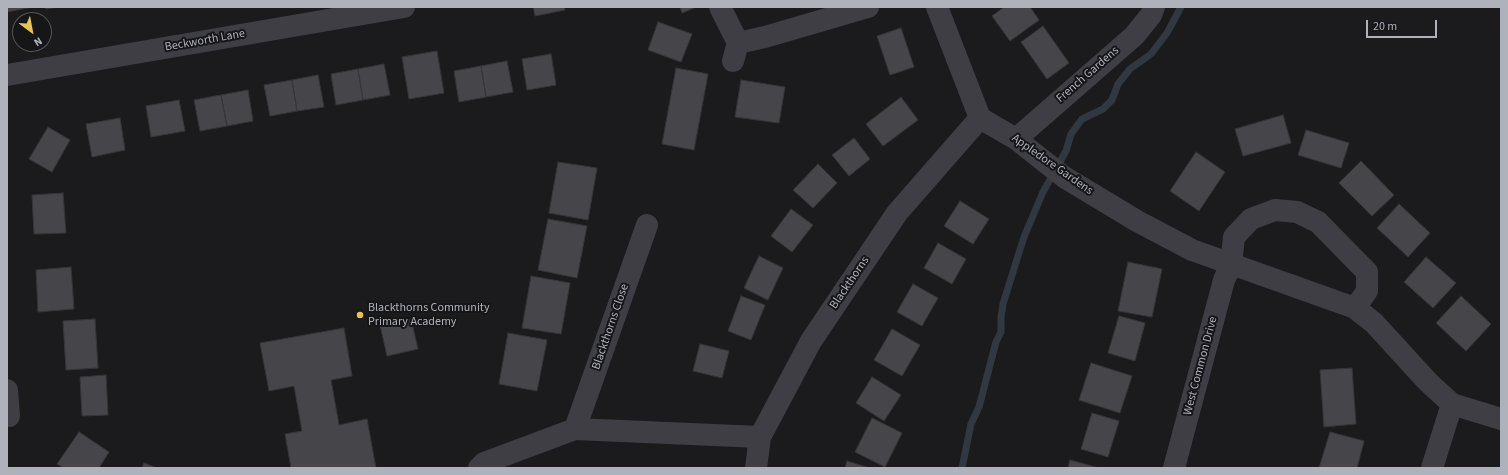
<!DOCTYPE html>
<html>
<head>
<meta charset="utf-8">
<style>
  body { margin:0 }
  #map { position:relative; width:1508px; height:475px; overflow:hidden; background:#1b1b1d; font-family:"Source Sans 3",sans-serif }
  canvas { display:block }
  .frame { position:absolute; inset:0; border:8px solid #afb1bb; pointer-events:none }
  .north { position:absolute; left:12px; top:12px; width:40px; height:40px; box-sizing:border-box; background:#161618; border:1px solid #535459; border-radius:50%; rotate:148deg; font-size:11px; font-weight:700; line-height:16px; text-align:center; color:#afb1bb }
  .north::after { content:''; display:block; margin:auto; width:14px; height:18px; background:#e5c64b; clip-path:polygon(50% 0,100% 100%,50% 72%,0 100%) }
  .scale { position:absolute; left:1366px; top:20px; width:71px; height:18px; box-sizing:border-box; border:2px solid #afb1bb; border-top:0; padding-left:5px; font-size:12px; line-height:14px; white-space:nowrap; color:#afb1bb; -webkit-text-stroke:3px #161618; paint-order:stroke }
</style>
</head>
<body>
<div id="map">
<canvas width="1508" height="475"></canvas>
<div class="frame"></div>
<div class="north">N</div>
<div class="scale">20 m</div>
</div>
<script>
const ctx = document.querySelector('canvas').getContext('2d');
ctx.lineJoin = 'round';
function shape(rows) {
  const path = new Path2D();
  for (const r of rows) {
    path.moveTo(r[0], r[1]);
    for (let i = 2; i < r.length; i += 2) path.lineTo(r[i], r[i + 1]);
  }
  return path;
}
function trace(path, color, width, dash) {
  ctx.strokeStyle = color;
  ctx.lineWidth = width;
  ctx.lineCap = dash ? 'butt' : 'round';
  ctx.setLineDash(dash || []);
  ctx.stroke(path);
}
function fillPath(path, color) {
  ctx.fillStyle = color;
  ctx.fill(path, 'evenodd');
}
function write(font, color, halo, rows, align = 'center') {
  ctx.font = font + ' "Source Sans 3",sans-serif';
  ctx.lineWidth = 4;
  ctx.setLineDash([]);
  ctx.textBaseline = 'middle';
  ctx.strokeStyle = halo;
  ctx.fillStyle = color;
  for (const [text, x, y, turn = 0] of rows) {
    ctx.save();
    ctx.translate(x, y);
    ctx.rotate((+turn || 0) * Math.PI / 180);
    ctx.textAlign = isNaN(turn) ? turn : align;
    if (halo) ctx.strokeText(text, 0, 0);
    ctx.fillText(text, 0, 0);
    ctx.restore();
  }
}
const stream = shape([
  [962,468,971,424,979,407,996,342,1001,332,1001,317,1003,304,1024,237,1043,192,1066,151,1071,134,1082,119,1103,109,1112,100,1118,84,1130,69,1151,54,1167,33,1181,7]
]);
const building = shape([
  [7,7,33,7,7,12,7,7],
  [45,7,59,7,46,9,45,7],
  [533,7,564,7,565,10,535,16,533,7],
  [680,7,696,7,682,13,680,7],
  [1004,7,1030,7,1039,20,1010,41,992,16,1004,7],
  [658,22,692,34,681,62,648,50,658,22],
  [1043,26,1069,63,1047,79,1021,42,1043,26],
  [901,28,914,67,890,75,877,36,901,28],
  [437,51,444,93,409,99,402,57,437,51],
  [551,54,556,85,527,90,522,59,551,54],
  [507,61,513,92,486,97,481,66,507,61],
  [384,64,390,95,363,100,358,69,384,64],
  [481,66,486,97,459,102,454,71,481,66],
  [676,68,708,74,694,150,662,144,676,68],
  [358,69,363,100,336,105,331,74,358,69],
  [318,75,324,107,297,111,292,80,318,75],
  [292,80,297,111,270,116,264,85,292,80],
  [741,80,785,87,779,123,735,117,741,80],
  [248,90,253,121,227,126,221,95,248,90],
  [221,95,227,126,200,131,194,100,221,95],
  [901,97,918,120,883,146,866,124,901,97],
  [179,100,185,131,151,137,146,106,179,100],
  [1283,115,1291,143,1243,156,1235,129,1283,115],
  [120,118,125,150,92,157,86,124,120,118],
  [48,127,70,140,52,172,29,159,48,127],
  [1306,130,1349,143,1341,168,1298,155,1306,130],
  [854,138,870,159,849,176,832,155,854,138],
  [1196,152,1225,172,1199,211,1170,191,1196,152],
  [1361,161,1394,195,1372,216,1339,183,1361,161],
  [558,162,597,168,588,220,549,213,558,162],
  [818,164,837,183,813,208,793,190,818,164],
  [63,193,66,233,34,234,32,195,63,193],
  [960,201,989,219,973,244,944,226,960,201],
  [1399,204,1430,233,1408,257,1377,228,1399,204],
  [791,209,813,225,792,252,771,236,791,209],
  [548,219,587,226,577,278,538,270,548,219],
  [938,243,966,259,952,284,924,268,938,243],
  [759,256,783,268,768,300,744,288,759,256],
  [1426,257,1456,283,1433,308,1404,282,1426,257],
  [1128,262,1162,269,1152,317,1118,311,1128,262],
  [71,267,74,309,38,312,36,270,71,267],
  [531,276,570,283,561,334,522,328,531,276],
  [913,284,938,298,922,326,897,312,913,284],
  [741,296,765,305,751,340,728,331,741,296],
  [1461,296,1491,324,1466,351,1436,323,1461,296],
  [1119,316,1145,323,1135,361,1108,353,1119,316],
  [95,319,98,368,66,370,63,321,95,319],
  [411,319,418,349,387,356,380,325,411,319],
  [344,328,352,376,331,380,339,425,367,419,376,468,291,468,285,434,302,431,294,386,269,391,260,343,344,328],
  [892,329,920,345,902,376,874,360,892,329],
  [508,333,547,340,537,391,499,384,508,333],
  [700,344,729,351,722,378,693,371,700,344],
  [1091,363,1132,376,1120,413,1079,400,1091,363],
  [1352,368,1356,424,1324,427,1320,370,1352,368],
  [106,375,108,415,82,416,80,377,106,375],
  [872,377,901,395,884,421,856,403,872,377],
  [1092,413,1119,421,1108,457,1081,449,1092,413],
  [872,418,902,433,885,467,855,452,872,418],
  [79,432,109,452,99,468,64,468,57,464,79,432],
  [1330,432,1364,441,1357,468,1319,468,1330,432],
  [1070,460,1099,468,1068,468,1070,460],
  [847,461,870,468,845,468,847,461],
  [144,463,157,468,142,468,144,463]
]);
const minor = shape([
  [720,7,738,43],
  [937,7,980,118,1016,139,1064,177,1137,221,1192,250,1355,308,1374,323,1428,382,1452,404,1501,419],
  [733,61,738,43,765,37,868,7],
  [7,75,404,7],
  [1016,139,1134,36,1151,15,1154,7],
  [7,390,9,416],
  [575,429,647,225],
  [479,468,484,463,575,429,760,437],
  [756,468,760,437,811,341,897,213,980,118],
  [1174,468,1224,280,1231,265,1234,237,1251,219,1275,210,1297,212,1318,222,1367,272,1367,291,1355,308],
  [1432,468,1452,404]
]);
const markers = [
  [360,315,4,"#e5c64b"]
];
const streetNames = [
  ["Beckworth Lane",205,41,-10],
  ["French Gardens",1088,75,-41],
  ["Appledore Gardens",1052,165,35],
  ["Blackthorns",850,283,-56],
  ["Blackthorns Close",611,327,-71],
  ["West Common Drive",1201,366,-75]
];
const poiNames = [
  ["Blackthorns Community",368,308],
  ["Primary Academy",368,322]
];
trace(stream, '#323841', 7);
fillPath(building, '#46464a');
trace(building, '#363539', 1);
trace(minor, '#3e3e44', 22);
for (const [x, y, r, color] of markers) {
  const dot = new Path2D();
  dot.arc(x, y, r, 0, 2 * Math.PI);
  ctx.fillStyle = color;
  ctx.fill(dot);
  trace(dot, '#161618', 1.5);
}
write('12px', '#afb1bb', '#161618', streetNames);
write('12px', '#afb1bb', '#161618', poiNames, 'left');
</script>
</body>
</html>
